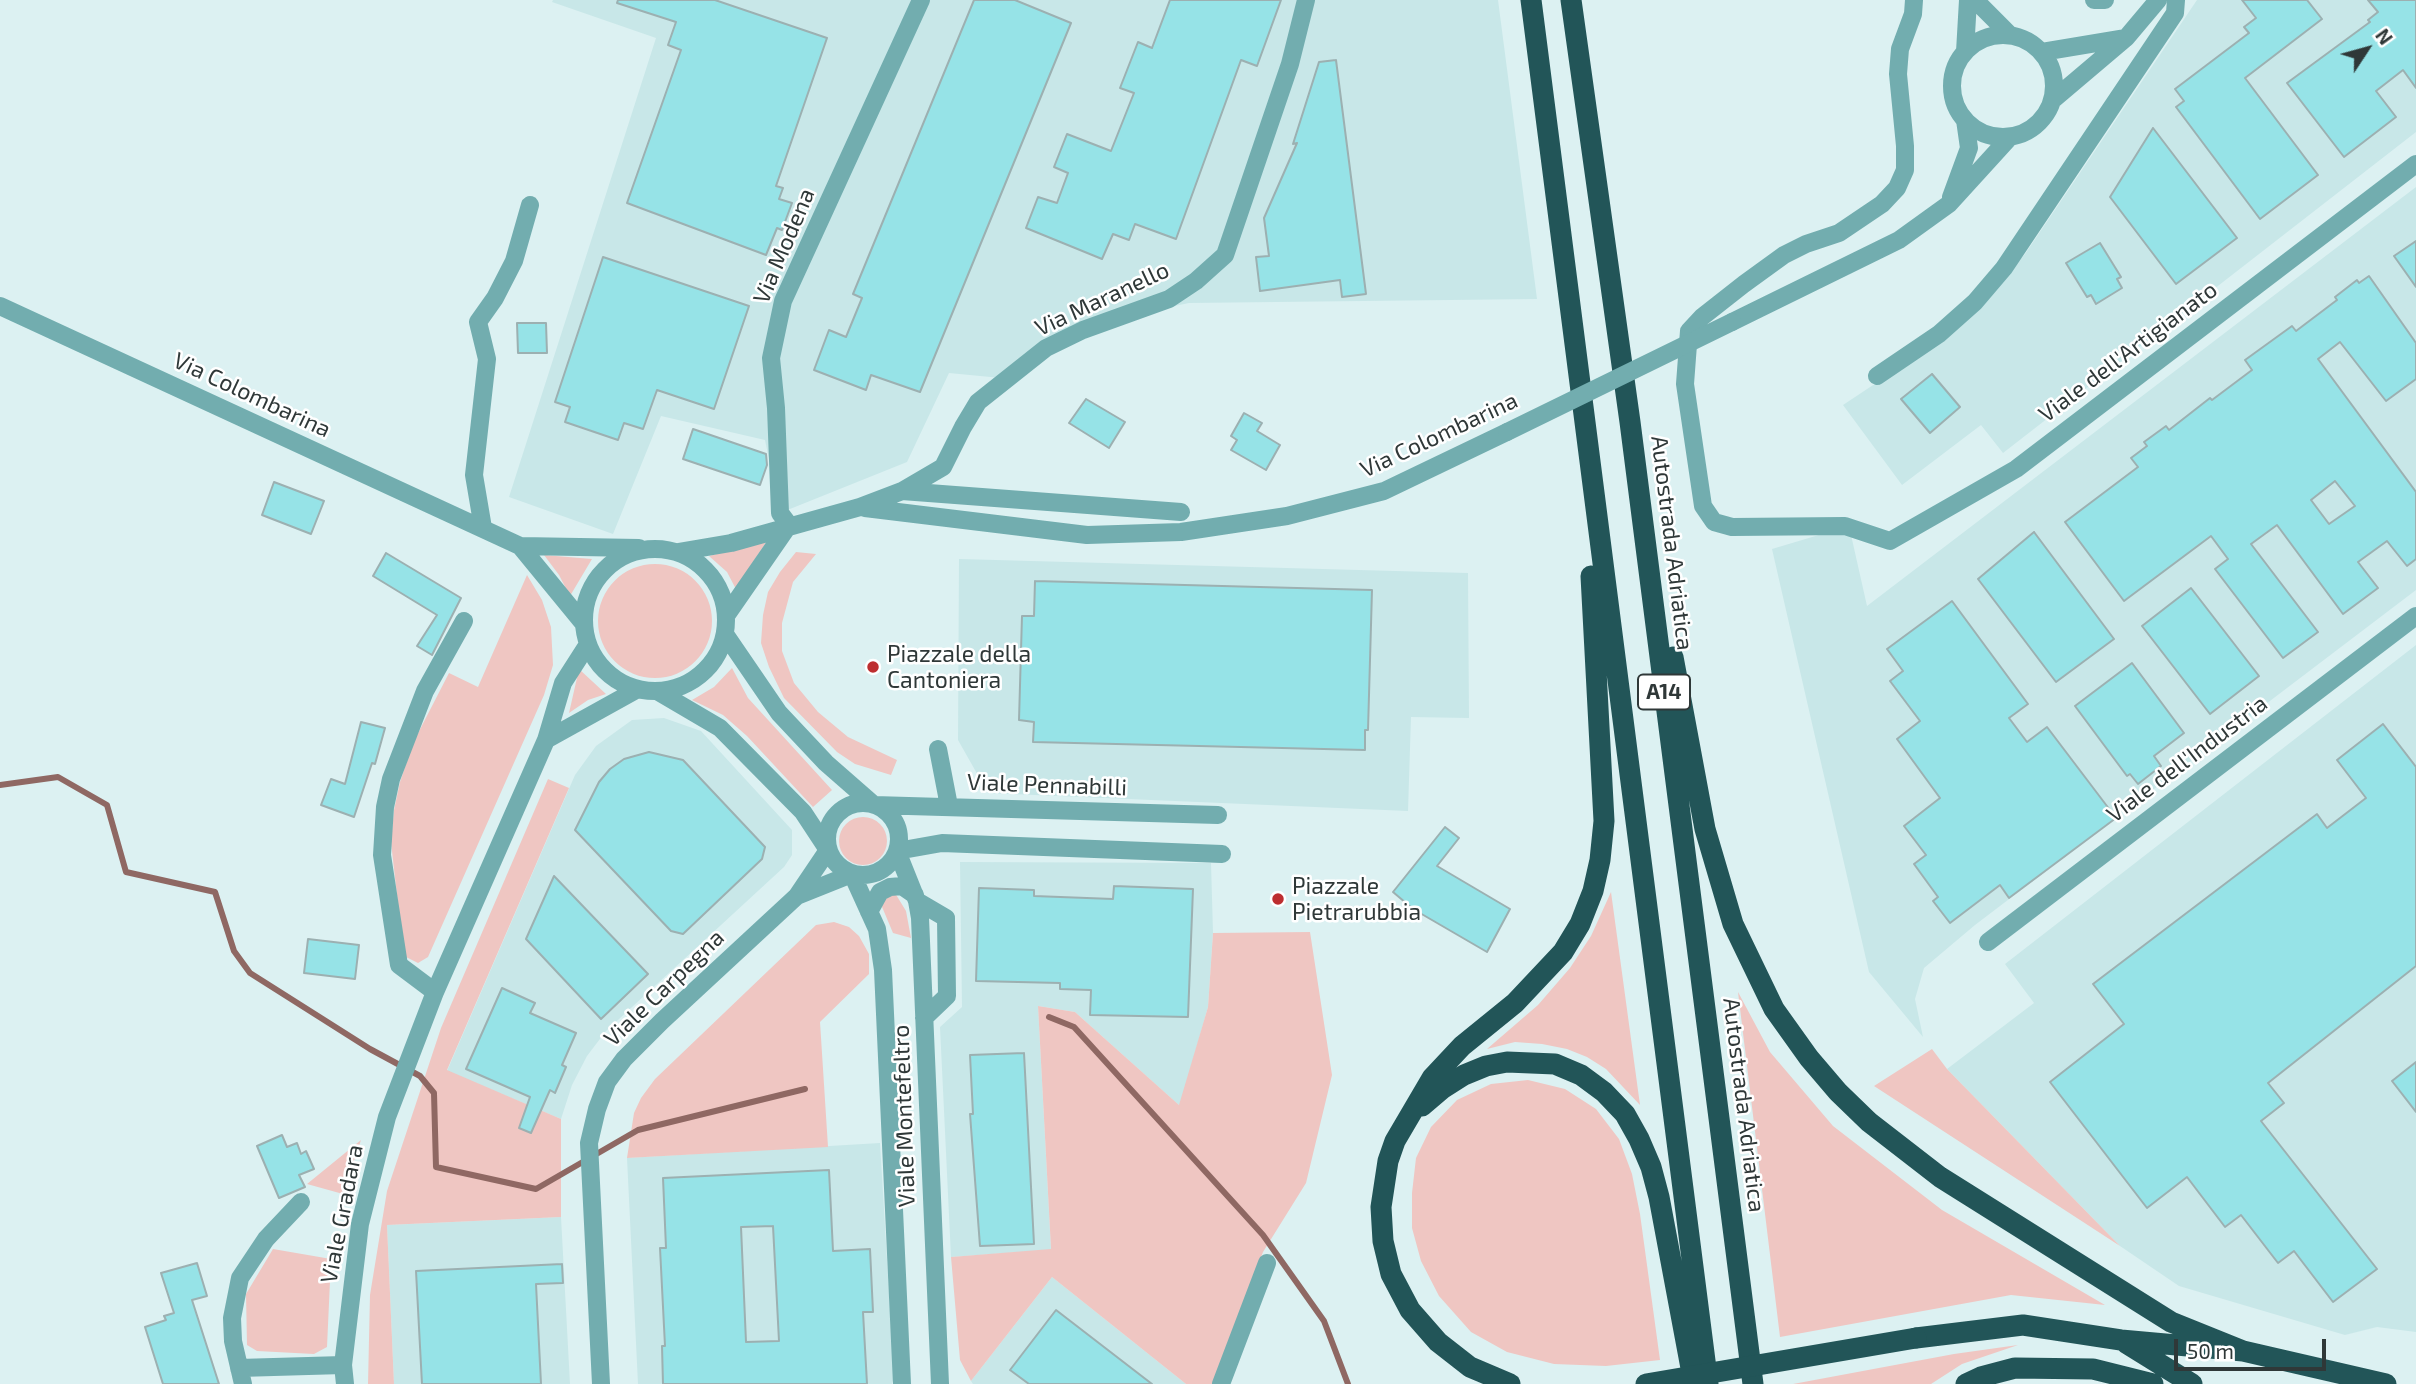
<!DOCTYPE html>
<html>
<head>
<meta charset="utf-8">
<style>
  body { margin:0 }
  #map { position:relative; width:2416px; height:1384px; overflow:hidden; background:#dcf1f2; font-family:"Exo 2",sans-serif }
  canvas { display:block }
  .north { position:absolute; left:2332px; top:14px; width:70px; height:70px; -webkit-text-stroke:5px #fff; paint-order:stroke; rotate:54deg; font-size:19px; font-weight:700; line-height:28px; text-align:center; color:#2f3838 }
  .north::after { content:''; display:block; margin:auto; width:24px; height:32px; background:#2f3838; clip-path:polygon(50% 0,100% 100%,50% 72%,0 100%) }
  .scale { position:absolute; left:2174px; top:1339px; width:152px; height:32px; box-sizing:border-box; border:4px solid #2f3838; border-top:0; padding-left:9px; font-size:21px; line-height:24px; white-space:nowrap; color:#2f3838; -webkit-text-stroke:5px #fff; paint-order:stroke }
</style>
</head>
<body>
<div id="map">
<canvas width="2416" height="1384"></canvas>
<div class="north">N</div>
<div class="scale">50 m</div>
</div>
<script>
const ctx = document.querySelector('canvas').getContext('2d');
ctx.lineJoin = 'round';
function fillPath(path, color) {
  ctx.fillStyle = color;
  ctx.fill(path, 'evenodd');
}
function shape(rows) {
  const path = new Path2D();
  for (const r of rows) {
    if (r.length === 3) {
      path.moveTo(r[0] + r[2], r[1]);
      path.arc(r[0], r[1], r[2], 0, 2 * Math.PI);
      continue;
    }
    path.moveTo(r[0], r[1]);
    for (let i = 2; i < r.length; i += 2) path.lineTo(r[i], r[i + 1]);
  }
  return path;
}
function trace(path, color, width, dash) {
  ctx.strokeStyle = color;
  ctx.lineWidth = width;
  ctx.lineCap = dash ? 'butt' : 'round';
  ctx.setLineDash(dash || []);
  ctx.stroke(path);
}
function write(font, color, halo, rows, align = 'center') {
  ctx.font = font + ' "Exo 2",sans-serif';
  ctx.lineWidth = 5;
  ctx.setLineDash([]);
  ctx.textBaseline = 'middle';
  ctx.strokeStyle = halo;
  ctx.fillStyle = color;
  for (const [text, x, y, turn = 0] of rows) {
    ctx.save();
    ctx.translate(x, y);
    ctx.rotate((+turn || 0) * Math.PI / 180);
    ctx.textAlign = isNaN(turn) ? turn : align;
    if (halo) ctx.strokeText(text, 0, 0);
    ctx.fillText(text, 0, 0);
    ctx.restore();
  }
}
const built = shape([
  [553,0,1498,0,1537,299,1189,303,1092,323,1001,378,949,373,907,462,780,513,765,440,661,416,613,534,509,497,656,38,552,2],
  [2197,0,2416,0,2416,132,2003,453,1981,425,1902,485,1843,405,1959,328,2025,254],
  [2416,187,2416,590,1975,925,1924,968,1915,999,1923,1037,1869,972,1772,549,1849,526,1867,606],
  [959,559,1468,573,1469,718,1411,717,1408,811,988,793,958,740],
  [2416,645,2416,1332,2377,1327,2345,1335,2179,1286,2120,1246,1947,1069,2034,1003,2005,964],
  [664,718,701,731,792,830,792,855,784,867,606,1031,587,1056,572,1085,561,1119,447,1071,575,775,596,746,632,720],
  [960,862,1211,863,1213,933,1208,1007,1180,1106,1075,1012,1038,1006,1051,1250,951,1257,940,1027,962,1007],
  [880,1143,894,1377,892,1384,638,1384,627,1158],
  [561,1217,570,1384,394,1384,387,1225],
  [1052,1277,1186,1384,973,1384,971,1381]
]);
const green = shape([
  [767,541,751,565,738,593,727,572,709,556],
  [796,552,816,554,793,582,782,623,782,651,794,683,818,712,848,737,897,760,891,775,855,764,837,752,784,698,769,667,761,643,763,615,768,592,780,572],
  [544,555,592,559,570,596,559,575],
  [655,621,57],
  [527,575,542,600,551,627,553,665,544,695,428,957,418,963,406,957,401,931,391,842,394,810,400,782,413,743,449,673,478,687],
  [732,668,748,698,832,790,813,807,747,736,723,715,692,700,714,687],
  [579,669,606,694,588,700,569,713],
  [548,779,569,788,447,1070,561,1119,561,1217,387,1225,394,1384,368,1384,370,1295,387,1191,441,1028],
  [863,841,24],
  [1611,892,1640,1105,1606,1069,1587,1057,1567,1049,1542,1044,1515,1042,1487,1049,1538,1005,1570,968,1591,936],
  [895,893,906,911,911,938,893,933,880,902],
  [834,922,849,927,859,936,869,954,869,974,820,1022,828,1147,627,1158,634,1113,641,1098,655,1079,816,925],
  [1310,932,1332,1075,1306,1183,1263,1252,1221,1368,1212,1384,1186,1384,1052,1277,971,1381,960,1360,951,1257,1051,1249,1038,1006,1075,1012,1179,1105,1208,1007,1213,933],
  [1738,992,1770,1052,1833,1126,1942,1210,2105,1305,2011,1295,1780,1337],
  [1932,1049,1947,1069,2120,1246,1874,1086],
  [1528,1080,1565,1089,1596,1109,1619,1139,1632,1174,1640,1214,1660,1360,1606,1366,1554,1364,1507,1352,1471,1332,1439,1296,1421,1261,1412,1228,1412,1193,1416,1158,1431,1127,1457,1100,1491,1084],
  [361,1140,343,1194,307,1184],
  [273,1249,331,1259,327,1347,314,1354,257,1351,247,1345,246,1294],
  [2018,1345,1962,1364,1931,1384,1793,1384,1954,1354]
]);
const stream = shape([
  [0,785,58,777,107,805,126,872,215,892,234,951,250,973,370,1049,420,1076,434,1093,436,1167,536,1189,638,1130,805,1089],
  [1049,1017,1074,1027,1263,1235,1324,1321,1348,1384]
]);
const building = shape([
  [618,0,715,0,827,38,776,186,783,188,779,199,792,203,782,230,777,228,766,255,627,203,681,50,668,45,676,22,617,3,618,0],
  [974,0,1015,0,1071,23,920,392,871,375,866,390,814,370,829,330,846,337,862,298,853,294,974,0],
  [1170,0,1281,0,1257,66,1241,60,1176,239,1135,224,1129,240,1113,234,1102,259,1026,228,1038,197,1057,203,1068,173,1054,167,1067,134,1111,151,1134,93,1120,88,1138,42,1152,48,1170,0],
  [2242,0,2307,0,2322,19,2245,78,2318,175,2260,219,2176,107,2184,101,2175,89,2249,33,2244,27,2256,18,2242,0],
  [2368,0,2416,0,2416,88,2403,70,2376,91,2396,117,2344,157,2287,83,2370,22,2368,20,2378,12,2368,0],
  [1336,60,1366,294,1342,297,1340,280,1260,291,1256,257,1269,256,1264,218,1297,143,1293,144,1319,62,1336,60],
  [2153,128,2237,238,2176,284,2110,197,2153,128],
  [2416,241,2416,287,2394,256,2416,241],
  [2100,243,2121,277,2117,279,2122,288,2096,304,2091,295,2087,297,2066,263,2100,243],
  [603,257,749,306,714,409,657,390,643,429,624,423,618,440,565,422,570,407,555,402,603,257],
  [2369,276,2416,343,2416,379,2386,401,2340,342,2318,359,2416,492,2416,559,2407,566,2387,541,2358,562,2378,588,2343,614,2277,525,2251,544,2318,632,2283,658,2215,569,2228,559,2211,536,2124,601,2065,522,2138,467,2131,458,2147,446,2144,442,2166,426,2169,430,2210,398,2212,400,2252,370,2245,360,2292,326,2296,331,2337,300,2335,297,2357,280,2359,283,2369,276],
  [2335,481,2355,506,2329,524,2311,500,2335,481],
  [517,323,546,323,547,353,518,353,517,323],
  [1932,374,1960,407,1930,433,1901,399,1932,374],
  [1086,399,1125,422,1109,448,1069,423,1086,399],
  [1244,413,1262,423,1257,431,1280,445,1266,470,1231,450,1237,440,1231,436,1244,413],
  [693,429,766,454,767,465,760,485,683,459,693,429],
  [274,482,324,501,311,534,262,515,274,482],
  [2034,532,2114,639,2056,682,1978,579,2034,532],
  [386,553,461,598,432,655,417,646,437,615,373,576,386,553],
  [1035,581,1372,590,1368,730,1365,730,1365,750,1033,742,1034,722,1019,720,1022,616,1034,616,1035,581],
  [2191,588,2259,676,2210,714,2142,626,2191,588],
  [1952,601,2028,704,2009,718,2027,742,2047,727,2116,818,2009,898,2000,885,1950,923,1933,901,1938,897,1914,864,1926,855,1904,826,1940,798,1897,739,1920,721,1890,681,1903,671,1887,649,1952,601],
  [2132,663,2184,733,2154,756,2161,766,2138,784,2130,774,2127,776,2075,706,2132,663],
  [361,722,385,728,375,764,372,763,354,817,321,805,331,779,345,784,361,722],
  [2383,724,2416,767,2416,966,2268,1083,2284,1103,2261,1121,2377,1269,2333,1302,2294,1251,2278,1263,2241,1215,2225,1227,2187,1177,2147,1208,2050,1082,2124,1024,2093,984,2317,814,2327,828,2366,798,2337,760,2383,724],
  [649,752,683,760,765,847,762,859,683,934,671,931,575,830,599,782,610,769,624,759,649,752],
  [1445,827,1459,838,1437,866,1510,909,1487,952,1413,909,1393,892,1445,827],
  [554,876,648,974,601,1019,526,939,554,876],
  [1114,886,1193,889,1188,1017,1090,1015,1091,990,1060,989,1060,983,976,981,979,888,1034,890,1034,896,1113,899,1114,886],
  [308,939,359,945,355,979,304,973,308,939],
  [502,988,535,1003,530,1013,576,1033,562,1065,566,1067,555,1093,550,1090,531,1133,519,1128,530,1097,466,1069,502,988],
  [1024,1053,1034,1244,980,1246,970,1114,973,1114,970,1055,1024,1053],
  [2416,1062,2416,1112,2392,1081,2416,1062],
  [282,1135,287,1147,297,1143,301,1154,306,1151,314,1169,299,1175,305,1187,279,1198,257,1146,282,1135],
  [829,1170,833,1251,870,1249,873,1312,863,1312,867,1384,663,1384,662,1346,665,1346,660,1248,666,1248,663,1178,829,1170],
  [773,1226,779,1341,746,1342,741,1227,773,1226],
  [197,1263,207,1296,192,1300,219,1384,163,1384,145,1327,166,1320,164,1316,174,1313,161,1273,197,1263],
  [562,1264,563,1283,536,1284,541,1384,422,1384,416,1271,562,1264],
  [1056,1310,1152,1384,1029,1384,1010,1370,1056,1310]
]);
const minor = shape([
  [1914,0,1913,14,1900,49,1898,74,1905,146,1905,170,1897,188,1882,204,1839,233,1806,244,1784,255,1744,284,1702,317,1689,331,1685,384,1703,506,1714,522,1732,527,1845,526,1890,541,2016,469,2416,164],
  [1975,0,2010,35],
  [2094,0,2105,0],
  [2003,86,51],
  [1965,52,1968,0],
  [2042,52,2126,38],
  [2054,99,2126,38,2158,0],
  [1951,197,1969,148,1965,120],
  [0,306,520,546,584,624],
  [1732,322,1899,240,1949,204,2010,137],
  [1877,376,1939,334,1975,302,2004,268,2175,13,2176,0],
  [902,491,1181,512],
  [865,508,1087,535,1181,532,1287,516,1384,491,1507,432],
  [789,525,780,513,776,408,771,358,783,301,921,0],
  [483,528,474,475,487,359,478,322,495,298,514,261,530,205],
  [520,546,639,548],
  [655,620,71],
  [678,552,731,543,860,507,902,491,943,467,963,427,978,402,1046,348,1083,330,1169,299,1196,281,1225,255,1290,64,1306,0],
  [726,616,789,525],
  [725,634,779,713,826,763,874,805,1218,815],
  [657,691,720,728,803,812,828,850,797,896,852,874,877,929,883,970,902,1384],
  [546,740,638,689],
  [938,749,949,806],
  [863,839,36],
  [917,901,946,918,947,996,924,1018],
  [869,912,880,892,890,887,902,886,915,895],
  [1988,942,2416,616],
  [435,992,399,965,382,855,385,807,391,779,425,691,464,621],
  [239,1368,343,1365],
  [243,1384,233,1341,232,1318,240,1278,266,1239,301,1202],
  [345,1384,343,1365,360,1224,387,1117,435,992,546,740,563,683,588,644],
  [601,1384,589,1143,597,1109,607,1082,624,1059,662,1021,797,896],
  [940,1384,920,918,917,901,897,851,942,843,1222,854],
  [1221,1384,1267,1263]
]);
const highway = shape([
  [1531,0,1708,1384],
  [1571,0,1630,422,1753,1384],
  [1673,657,1705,829,1733,924,1774,1009,1809,1058,1838,1092,1869,1122,1940,1177,2171,1322,2243,1351],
  [1422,1106,1442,1089,1464,1075,1486,1066,1507,1062,1555,1064,1581,1075,1604,1092,1625,1114,1639,1139,1651,1167,1659,1197,1694,1384],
  [1916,1338,2023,1325,2121,1340,2243,1351,2386,1384],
  [2126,1343,2192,1384],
  [1510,1384,1470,1367,1438,1342,1410,1310,1391,1274,1383,1241,1381,1207,1388,1161,1395,1141,1432,1078,1462,1046,1515,1003,1563,952,1580,924,1593,891,1600,860,1604,821,1591,576],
  [1966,1384,1981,1377,2015,1368,2093,1369,2153,1384]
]);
const minorBridge = shape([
  [1507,432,1732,322]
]);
const highwayBridge = shape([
  [1646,1384,1916,1338]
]);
const markers = [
  [873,667,7,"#bd2e30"],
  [1278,899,7,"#bd2e30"]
];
const shields = [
  [1664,692,52]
];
const shieldNames = [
  ["A14",1664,692]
];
const streetNames = [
  ["Via Modena",784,246,-67],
  ["Via Maranello",1102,299,-25],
  ["Viale dell'Artigianato",2128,352,-37],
  ["Via Colombarina",252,395,25],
  ["Via Colombarina",1439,435,-25],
  ["Autostrada Adriatica",1672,543,83],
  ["Viale dell'Industria",2187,759,-37],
  ["Viale Pennabilli",1047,785,2],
  ["Viale Carpegna",664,988,-44],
  ["Autostrada Adriatica",1744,1105,83],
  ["Viale Montefeltro",904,1116,-92],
  ["Viale Gradara",342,1214,-79]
];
const poiNames = [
  ["Piazzale della",887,654],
  ["Cantoniera",887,680],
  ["Piazzale",1292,886],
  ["Pietrarubbia",1292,912]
];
fillPath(built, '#c8e7e8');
fillPath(green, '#efc6c2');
trace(stream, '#8f6863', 6);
fillPath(building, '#96e3e7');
trace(building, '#9cb0b1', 2);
trace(minor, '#72adaf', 18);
trace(highway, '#225558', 21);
trace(minorBridge, '#72adaf', 18);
trace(highwayBridge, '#225558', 21);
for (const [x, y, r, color] of markers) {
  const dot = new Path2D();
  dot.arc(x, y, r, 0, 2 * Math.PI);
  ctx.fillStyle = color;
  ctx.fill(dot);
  trace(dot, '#fff', 2.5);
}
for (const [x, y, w] of shields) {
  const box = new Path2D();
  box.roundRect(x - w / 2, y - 17.5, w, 35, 5);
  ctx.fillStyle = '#fff';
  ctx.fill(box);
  trace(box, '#2f3838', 2);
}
write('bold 21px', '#2f3838', null, shieldNames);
write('23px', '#2f3838', '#fff', streetNames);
write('23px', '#2f3838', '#fff', poiNames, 'left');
</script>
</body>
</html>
